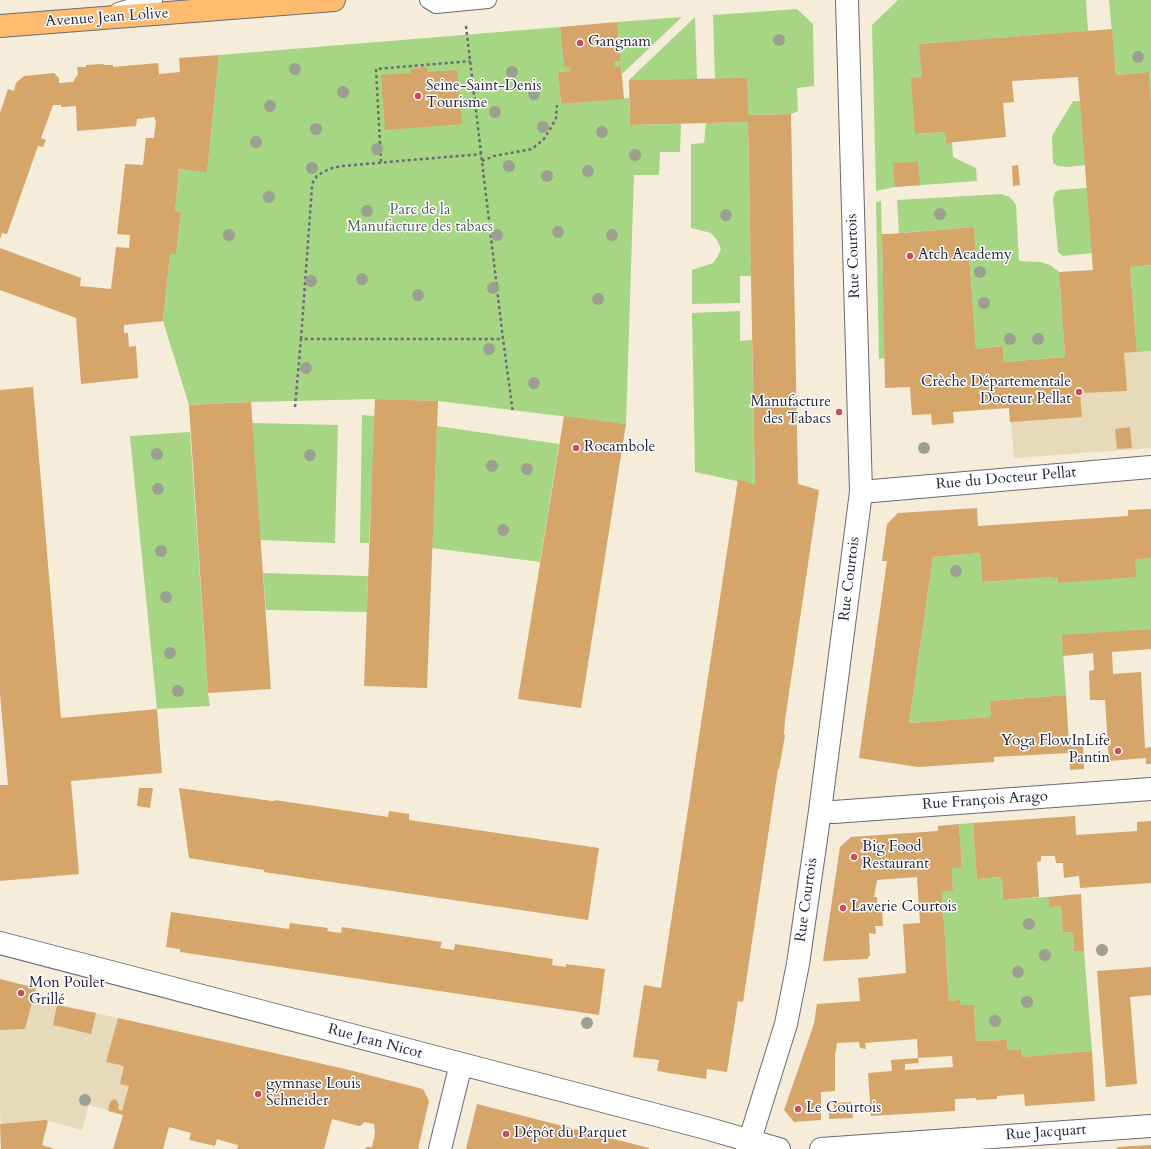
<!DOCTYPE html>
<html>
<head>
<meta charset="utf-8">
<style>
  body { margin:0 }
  canvas { display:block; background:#f6ecda }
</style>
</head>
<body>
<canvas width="1151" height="1149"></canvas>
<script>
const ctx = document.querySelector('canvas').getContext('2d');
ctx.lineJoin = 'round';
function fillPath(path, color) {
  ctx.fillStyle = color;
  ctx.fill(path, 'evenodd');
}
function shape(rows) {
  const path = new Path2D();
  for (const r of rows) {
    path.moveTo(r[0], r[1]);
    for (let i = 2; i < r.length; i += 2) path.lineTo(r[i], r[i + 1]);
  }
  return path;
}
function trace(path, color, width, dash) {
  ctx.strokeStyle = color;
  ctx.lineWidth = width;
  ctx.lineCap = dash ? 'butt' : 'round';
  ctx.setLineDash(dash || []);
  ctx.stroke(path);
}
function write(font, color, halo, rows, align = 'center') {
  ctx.font = font + ' Cardo,serif';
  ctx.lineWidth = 3;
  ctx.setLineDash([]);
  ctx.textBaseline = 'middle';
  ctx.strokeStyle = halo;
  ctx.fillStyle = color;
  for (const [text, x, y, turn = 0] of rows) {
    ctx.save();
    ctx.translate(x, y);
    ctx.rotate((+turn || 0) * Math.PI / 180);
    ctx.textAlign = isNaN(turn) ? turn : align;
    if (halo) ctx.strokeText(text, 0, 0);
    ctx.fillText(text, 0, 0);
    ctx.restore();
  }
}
const built = shape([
  [1151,351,1151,448,1014,458,1006,362],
  [33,999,345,1069,324,1149,253,1149,89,1105,82,1130,45,1120,1,1124,0,1113,0,1030,25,1029]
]);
const green = shape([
  [898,0,1086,0,1088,31,920,44,922,77,916,134,945,132,946,142,952,142,953,157,976,168,977,181,895,187,876,191,872,25],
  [1109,0,1151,0,1151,101,1149,72,1116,75],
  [797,9,813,24,814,86,797,88,798,111,791,114,748,115,715,79,713,15],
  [682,17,622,74,621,67,614,67,614,62,621,61,617,22],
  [695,17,697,79,629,80],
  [560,27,564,66,569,67,570,71,558,72,561,104,629,98,630,125,681,124,680,152,660,152,659,175,634,175,626,424,438,401,375,399,251,402,189,405,163,321,170,254,176,254,181,212,175,211,179,169,207,171,219,55],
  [1073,101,1080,101,1085,165,1067,167,1058,166,1053,163,1052,136],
  [748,122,751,276,740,276,740,303,692,304,692,270,713,263,718,256,721,249,717,240,711,233,691,228,691,144,704,143,706,123],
  [1087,188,1092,253,1063,256,1058,252,1053,199,1055,192,1059,190],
  [1001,194,1010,197,1016,205,1019,261,1041,262,1050,265,1059,272,1065,357,1006,362,1004,362,1003,346,976,349,969,255,976,254,974,227,899,233,897,200],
  [881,201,885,358,879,359,876,202],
  [1151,265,1151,351,1137,352,1130,267],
  [740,311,740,341,752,340,755,485,695,472,692,313],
  [362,415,375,416,369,543,360,543],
  [252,423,338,425,335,543,260,540],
  [437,426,559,444,540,562,432,548],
  [190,432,208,693,210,706,157,709,130,436],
  [980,553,982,582,1053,577,1053,578,1058,578,1058,582,1135,560,1151,558,1151,629,1062,636,1066,695,990,701,991,717,909,723,933,557],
  [263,573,368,576,367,612,266,610],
  [973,823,977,879,1002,877,1003,900,1048,897,1049,907,1061,906,1063,933,1073,932,1074,951,1084,951,1092,1051,1022,1057,1021,1049,1007,1050,1006,1040,976,1041,974,1005,960,1005,959,1000,949,1001,942,892,953,891,952,868,962,867,959,824]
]);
const building = shape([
  [617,22,621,61,614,62,614,67,621,66,624,99,561,104,558,72,570,71,569,67,564,67,560,27],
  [1112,29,1116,75,1149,72,1151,101,1151,265,1130,267,1137,352,1124,353,1127,391,1080,393,1082,417,1010,422,1009,408,953,412,954,423,932,425,931,414,912,415,910,387,885,388,882,234,889,234,974,227,976,254,969,255,976,349,1003,346,1004,362,1006,362,1065,357,1059,272,1093,270,1078,77,1012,81,1014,102,1003,103,1006,137,946,143,945,132,915,134,911,78,922,77,919,44],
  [219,55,207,172,179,169,175,211,181,212,176,254,170,254,163,321,124,325,124,333,128,333,129,347,136,346,138,378,81,384,76,318,0,290,0,248,81,278,80,286,111,289,116,247,129,248,130,235,117,234,125,164,143,165,146,138,154,138,156,121,154,117,137,119,136,126,77,131,76,106,61,107,61,105,53,105,41,138,46,140,43,147,38,146,7,234,2,233,0,239,0,113,8,89,14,91,16,83,24,76,54,73,59,78,59,83,73,82,78,74,77,67,86,67,86,65,103,64,104,65,113,65,113,67,158,63,159,74,180,72,179,58],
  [427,67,427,72,457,70,462,124,385,130,381,75,411,73,411,69],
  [747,78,748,115,791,114,798,484,819,490,785,720,784,734,785,735,779,769,778,769,743,1002,738,1001,727,1072,707,1069,706,1079,657,1071,659,1060,633,1057,644,985,661,988,738,479,755,485,748,122,630,125,629,80],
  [918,162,920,185,895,187,893,163],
  [1018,165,1020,185,1013,186,1012,166],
  [33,387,61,718,157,709,162,773,71,781,79,874,0,881,0,785,8,785,0,693,0,390],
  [375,399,438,401,427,688,364,686],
  [251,402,271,689,208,693,189,405],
  [564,416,626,424,581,708,518,699],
  [1130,427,1132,448,1117,449,1115,429],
  [977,508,978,526,1128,516,1128,510,1151,509,1151,558,1135,560,1136,577,1058,583,1058,578,1053,578,1053,577,982,582,980,553,933,557,909,723,991,717,990,701,1066,695,1069,745,1083,745,1084,769,1070,770,1069,753,994,757,994,762,918,767,859,758,887,561,882,561,887,524,898,513],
  [1151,629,1151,649,1112,652,1113,674,1141,672,1145,748,1151,747,1151,764,1146,764,1146,758,1109,761,1105,700,1090,700,1089,671,1094,670,1093,653,1063,656,1062,635],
  [139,788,153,788,150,808,137,806],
  [179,788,272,801,275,801,275,800,388,817,389,811,409,814,409,820,599,848,588,920,264,872,264,870,189,858],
  [1075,816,1076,835,1137,831,1137,822,1151,821,1151,883,1080,888,1079,876,1064,878,1063,863,1056,863,1055,856,1041,856,1041,861,1037,862,1039,897,1003,900,1002,877,977,879,973,823],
  [959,824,962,868,952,868,953,891,942,892,949,1001,960,1000,960,1005,974,1005,976,1041,1007,1040,1007,1050,1021,1049,1022,1057,1092,1051,1095,1101,1025,1106,1024,1094,997,1096,997,1099,976,1100,976,1098,955,1099,955,1111,871,1116,868,1073,892,1071,891,1060,918,1058,919,1063,905,1064,905,1070,953,1067,952,1056,918,1058,917,1039,865,1043,866,1049,860,1048,859,1042,837,1043,835,1055,835,1091,821,1092,821,1120,794,1122,784,1110,814,1024,817,1004,860,1001,858,978,906,973,903,924,920,923,917,877,877,880,874,897,877,897,877,898,878,908,882,908,883,926,875,926,876,934,869,933,870,955,867,959,823,961,840,847,851,837,938,831,938,826],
  [1081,894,1084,951,1074,951,1073,932,1063,933,1061,906,1049,907,1048,897],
  [171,912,289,929,290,923,328,928,327,931,341,933,342,927,442,942,440,948,454,950,455,944,553,959,552,965,566,967,566,964,605,969,599,1015,180,952,180,949,166,947],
  [1151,967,1151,995,1130,997,1137,1084,1106,1087,1097,971],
  [0,979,36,988,25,1029,0,1030],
  [57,1005,96,1013,91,1034,53,1025],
  [118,1018,345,1069,423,1089,429,1101,418,1149,366,1149,366,1147,372,1147,375,1133,374,1124,364,1122,362,1125,359,1126,332,1119,324,1149,237,1149,238,1145,217,1139,215,1146,189,1140,191,1133,169,1127,163,1149,113,1149,123,1115,108,1111,110,1102,114,1099,117,1101,119,1105,118,1109,122,1111,129,1086,120,1084,124,1066,106,1062],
  [851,1102,853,1118,829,1119,829,1110,834,1110,834,1103],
  [477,1104,649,1148,649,1149,466,1149],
  [45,1120,48,1121,42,1145,55,1149,1,1149,0,1124],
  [1151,1145,1151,1149,1117,1149,1117,1147]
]);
const path = shape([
  [466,26,503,339,513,413],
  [482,161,494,156,532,149,544,139,552,126,556,118,557,105],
  [381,162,376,69,470,61],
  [301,339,312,187,313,182,317,176,323,172,332,168,342,166,481,154],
  [295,407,301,339,503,339]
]);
const service = shape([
  [428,0,436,5,488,0],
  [118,11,154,0]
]);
const minor = shape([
  [861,492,1151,467],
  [820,811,834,812,1151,789],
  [0,943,702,1127,779,1149],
  [440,1149,461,1064],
  [747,1149,786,1024,798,964,820,811,861,492,847,0],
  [821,1149,1151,1126]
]);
const primary = shape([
  [0,26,334,0]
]);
const trees = [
  [779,40],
  [1138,57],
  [295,69],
  [512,72],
  [343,92],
  [534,94],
  [270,106],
  [495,112],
  [543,127],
  [316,129],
  [602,132],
  [256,142],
  [377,149],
  [635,155],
  [509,166],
  [312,168],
  [588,171],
  [547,176],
  [269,197],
  [367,211],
  [940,214],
  [726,215],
  [558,232],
  [229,235],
  [497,235],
  [612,235],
  [980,272],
  [362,279],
  [311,281],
  [493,288],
  [418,295],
  [598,299],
  [984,303],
  [1010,339],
  [1038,339],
  [489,349],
  [306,368],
  [534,383],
  [924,448],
  [157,454],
  [310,455],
  [492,466],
  [527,469],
  [158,489],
  [503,530],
  [161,551],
  [956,571],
  [166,597],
  [170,653],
  [178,691],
  [1029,924],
  [1102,950],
  [1045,955],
  [1018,972],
  [1027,1002],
  [995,1021],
  [587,1023],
  [85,1100]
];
const markers = [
  [580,43,4,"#d1495b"],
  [418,96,4,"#d1495b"],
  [910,256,4,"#d1495b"],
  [1079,392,4,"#d1495b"],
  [839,412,4,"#d1495b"],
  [576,448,4,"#d1495b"],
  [1118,751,4,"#d1495b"],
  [854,857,4,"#d1495b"],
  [843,908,4,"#d1495b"],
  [21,993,4,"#d1495b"],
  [258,1094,4,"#d1495b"],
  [798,1109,4,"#d1495b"],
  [506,1134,4,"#d1495b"]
];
const streetNames = [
  ["Avenue Jean Lolive",107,18,-4],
  ["Rue Courtois",854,256,-92],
  ["Rue du Docteur Pellat",1006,479,-5],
  ["Rue Courtois",850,579,-83],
  ["Rue François Arago",985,801,-4],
  ["Rue Courtois",807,900,-82],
  ["Rue Jean Nicot",375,1042,15],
  ["Rue Jacquart",1046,1133,-4]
];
const poiNames = [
  ["Gangnam",588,43],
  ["Seine-Saint-Denis",426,87],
  ["Tourisme",426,104],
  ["Atch Academy",918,256],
  ["Crèche Départementale",1071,383,"right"],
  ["Docteur Pellat",1071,400,"right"],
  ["Manufacture",831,403,"right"],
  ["des Tabacs",831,420,"right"],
  ["Rocambole",584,448],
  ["Yoga FlowInLife",1110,742,"right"],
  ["Pantin",1110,759,"right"],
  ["Big Food",862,848],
  ["Restaurant",862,865],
  ["Laverie Courtois",851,908],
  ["Mon Poulet",29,984],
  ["Grillé",29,1001],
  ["gymnase Louis",266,1085],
  ["Schneider",266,1102],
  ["Le Courtois",806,1109],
  ["Dépôt du Parquet",514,1134]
];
const parkNames = [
  ["Parc de la",420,211],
  ["Manufacture des tabacs",420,228]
];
fillPath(built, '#e6daba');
fillPath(green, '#a6d684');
fillPath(building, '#d5a56a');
trace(service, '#6c6973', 18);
trace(minor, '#6c6973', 24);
trace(primary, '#6c6973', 24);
trace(path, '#6c6973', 2.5, [3, 3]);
trace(service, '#fff', 16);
trace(minor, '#fff', 22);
trace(primary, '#fdbc70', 22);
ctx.fillStyle = '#9ba091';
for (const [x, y] of trees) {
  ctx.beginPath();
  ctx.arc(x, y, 6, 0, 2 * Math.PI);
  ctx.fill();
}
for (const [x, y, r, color] of markers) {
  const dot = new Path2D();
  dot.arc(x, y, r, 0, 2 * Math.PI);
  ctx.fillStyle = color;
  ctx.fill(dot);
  trace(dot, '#fff', 1.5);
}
write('15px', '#22223b', '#fff', streetNames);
write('15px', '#22223b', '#fff', poiNames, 'left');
write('15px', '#506155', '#fff', parkNames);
</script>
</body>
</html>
